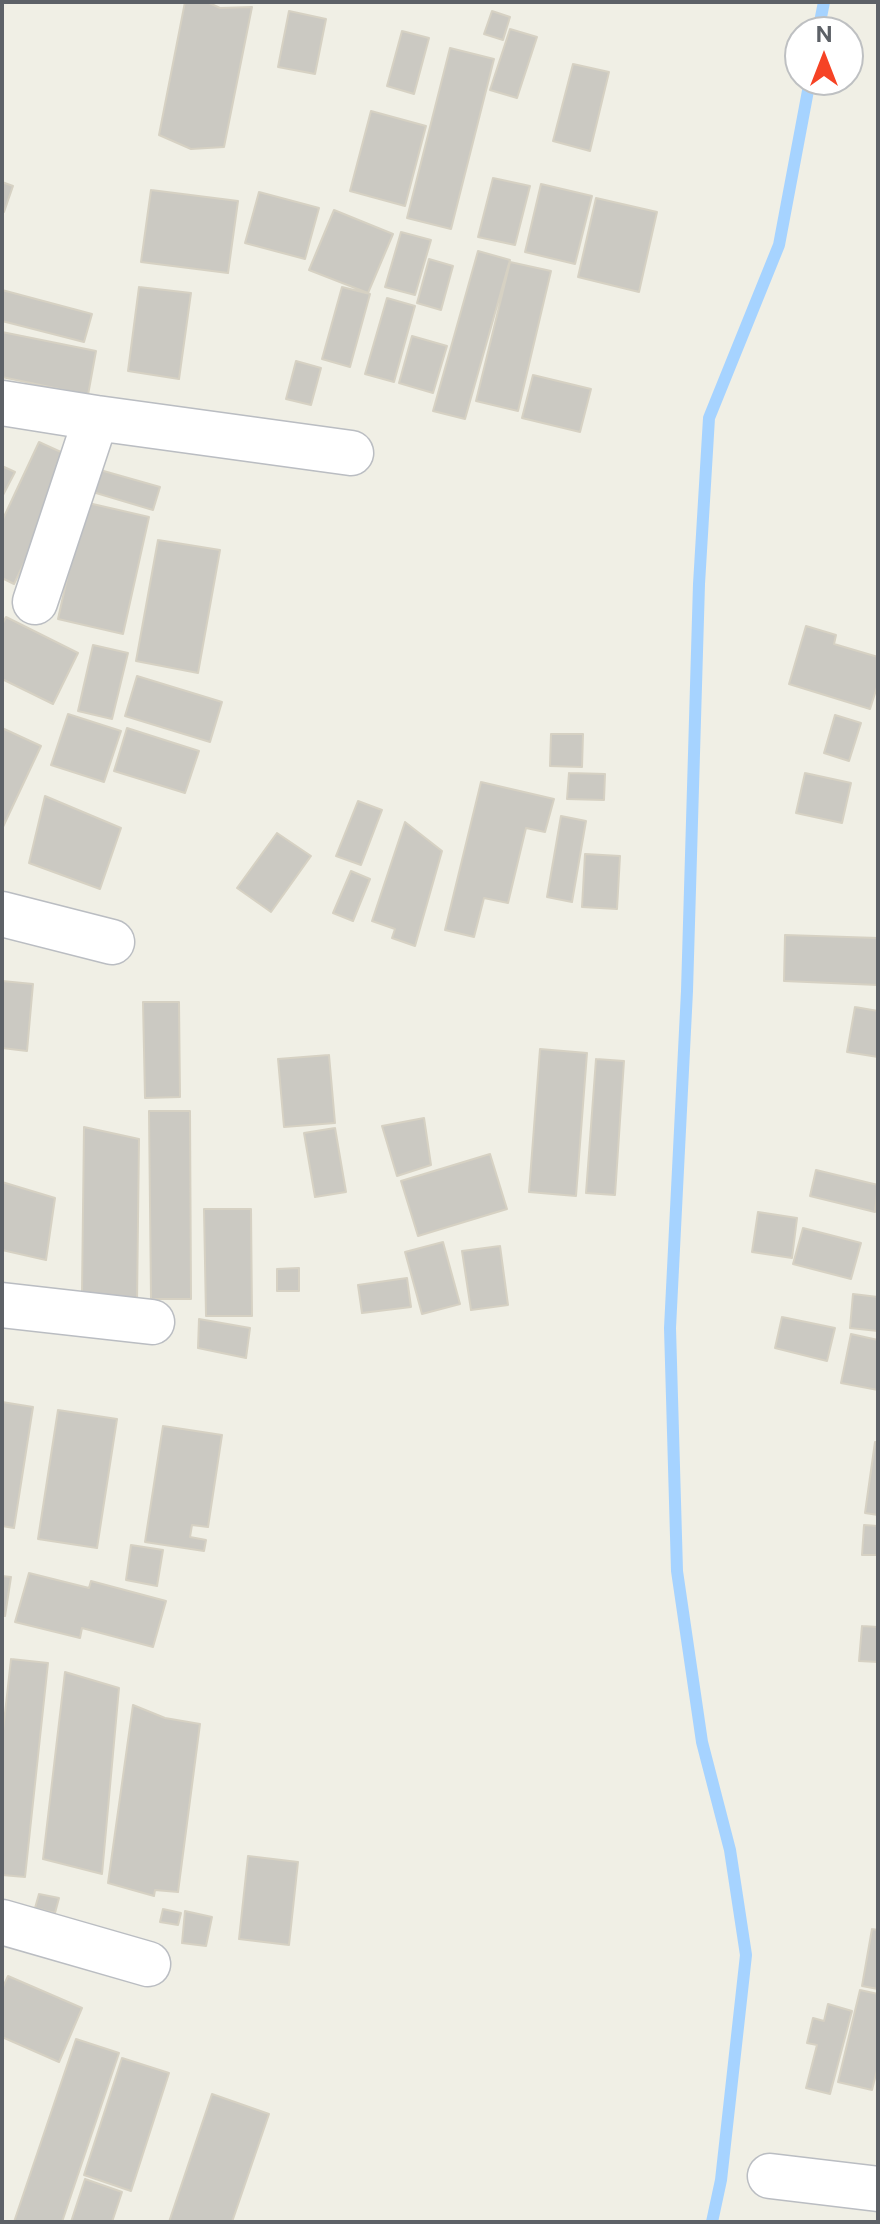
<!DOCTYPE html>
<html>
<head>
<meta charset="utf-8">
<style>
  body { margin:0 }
  #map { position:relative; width:880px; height:2224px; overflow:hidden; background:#f0efe5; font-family:"Public Sans",sans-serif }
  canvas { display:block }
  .frame { position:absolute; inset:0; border:4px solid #5d6167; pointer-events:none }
  .north { position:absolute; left:784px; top:16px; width:80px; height:80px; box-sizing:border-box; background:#fff; border:2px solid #bec0c2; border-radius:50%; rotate:0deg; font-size:22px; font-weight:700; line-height:32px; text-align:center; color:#5d6167 }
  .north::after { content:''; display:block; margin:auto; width:28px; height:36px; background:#f64325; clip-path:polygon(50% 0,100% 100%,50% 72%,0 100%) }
</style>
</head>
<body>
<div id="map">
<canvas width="880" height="2224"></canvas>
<div class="frame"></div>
<div class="north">N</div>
</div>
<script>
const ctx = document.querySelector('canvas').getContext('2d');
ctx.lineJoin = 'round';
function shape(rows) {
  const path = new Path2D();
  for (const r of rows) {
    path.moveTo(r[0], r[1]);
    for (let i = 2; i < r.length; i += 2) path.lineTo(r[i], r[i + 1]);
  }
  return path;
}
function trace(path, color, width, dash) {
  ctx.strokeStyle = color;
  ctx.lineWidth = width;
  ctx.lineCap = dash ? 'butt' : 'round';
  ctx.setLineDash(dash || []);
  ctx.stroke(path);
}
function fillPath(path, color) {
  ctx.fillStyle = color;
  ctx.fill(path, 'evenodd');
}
const stream = shape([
  [818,32,824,2],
  [712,2222,721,2180,746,1955,730,1850,702,1742,677,1571,670,1328,687,991,699,584,709,418,779,245,810,80]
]);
const building = shape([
  [185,2,207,2,220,8,252,7,224,147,191,149,159,135,185,2],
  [289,11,326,19,315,74,278,67,289,11],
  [492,11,510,17,503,40,484,34,492,11],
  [510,29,537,37,517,98,490,90,510,29],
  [402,31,429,38,414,94,387,86,402,31],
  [450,48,494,59,451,229,407,218,450,48],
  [573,64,609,72,590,151,553,141,573,64],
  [371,111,426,126,405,206,350,191,371,111],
  [493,178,530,186,515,245,478,237,493,178],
  [2,182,13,186,4,212,2,211,2,182],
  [541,184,592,196,575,264,525,252,541,184],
  [151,190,238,201,228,273,141,262,151,190],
  [259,192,319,208,305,259,245,243,259,192],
  [596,198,657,212,639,292,578,277,596,198],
  [334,210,393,234,368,293,309,270,334,210],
  [401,232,431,240,415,295,385,287,401,232],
  [478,251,510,260,465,419,433,411,478,251],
  [429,259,453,266,441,310,417,303,429,259],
  [510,262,551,271,518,411,476,401,510,262],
  [139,287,191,293,179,379,128,371,139,287],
  [342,287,370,294,350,367,322,359,342,287],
  [2,290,92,314,84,342,2,321,2,290],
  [387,298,415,306,394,382,365,374,387,298],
  [2,332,96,351,88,395,2,377,2,332],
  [412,336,447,346,433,393,399,383,412,336],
  [296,361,321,368,311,405,286,399,296,361],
  [533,375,591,389,580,432,522,418,533,375],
  [39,442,74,458,14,584,2,578,2,521,39,442],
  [2,466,15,472,2,497,2,466],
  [93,468,160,487,153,510,86,490,93,468],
  [84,502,149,517,123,634,58,619,84,502],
  [158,540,220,550,198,673,136,661,158,540],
  [6,617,78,653,53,704,2,679,2,625,6,617],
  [806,626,836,635,834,644,878,657,878,684,870,709,789,684,806,626],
  [93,645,128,653,112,719,78,711,93,645],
  [137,676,222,702,210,742,125,716,137,676],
  [68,714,121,731,104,782,51,765,68,714],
  [835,715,861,723,849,761,824,753,835,715],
  [2,728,41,746,2,829,2,728],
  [127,728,199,751,185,793,114,771,127,728],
  [551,734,583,734,582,767,550,766,551,734],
  [569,773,605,774,604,800,567,799,569,773],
  [805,773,851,783,842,823,796,813,805,773],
  [481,782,554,799,545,832,526,828,508,903,484,898,474,937,445,930,481,782],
  [45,796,121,828,100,889,29,863,45,796],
  [358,801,382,810,361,865,336,856,358,801],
  [561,816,586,821,572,902,547,897,561,816],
  [405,822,442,851,415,946,392,938,395,929,372,921,405,822],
  [277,833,311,856,271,912,237,888,277,833],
  [585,854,620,856,617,909,582,907,585,854],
  [351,871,370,879,353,921,333,913,351,871],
  [785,935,878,938,878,985,784,981,785,935],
  [2,981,33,984,27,1051,2,1048,2,981],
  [143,1002,179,1002,180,1097,145,1098,143,1002],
  [855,1007,878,1011,878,1057,847,1052,855,1007],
  [540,1049,587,1053,576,1196,529,1192,540,1049],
  [329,1055,335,1123,284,1127,278,1059,329,1055],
  [596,1059,624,1061,615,1195,586,1193,596,1059],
  [149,1111,190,1111,191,1299,151,1299,149,1111],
  [424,1118,431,1165,397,1176,382,1126,424,1118],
  [84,1127,139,1139,137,1303,82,1293,84,1127],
  [335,1128,346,1192,315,1197,304,1133,335,1128],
  [490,1154,507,1209,418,1236,401,1181,490,1154],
  [816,1170,878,1185,875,1212,810,1196,816,1170],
  [2,1182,55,1198,46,1260,2,1250,2,1182],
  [204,1209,251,1209,252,1316,206,1316,204,1209],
  [758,1212,797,1218,792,1258,752,1252,758,1212],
  [803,1228,861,1243,851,1279,793,1264,803,1228],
  [443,1242,460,1304,422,1314,405,1252,443,1242],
  [500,1246,508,1305,471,1310,462,1251,500,1246],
  [299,1268,299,1291,277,1291,277,1269,299,1268],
  [407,1278,411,1307,362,1313,358,1285,407,1278],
  [853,1294,878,1297,878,1331,850,1328,853,1294],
  [782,1317,835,1328,827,1361,775,1348,782,1317],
  [199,1319,250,1328,246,1358,198,1348,199,1319],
  [851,1334,878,1340,878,1390,841,1383,851,1334],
  [2,1402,33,1407,14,1528,2,1526,2,1402],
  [58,1410,117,1419,97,1548,38,1539,58,1410],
  [163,1426,222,1435,208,1527,192,1525,190,1537,206,1540,204,1551,145,1542,163,1426],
  [875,1442,878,1442,878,1515,865,1513,875,1442],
  [864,1525,878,1526,878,1555,862,1555,864,1525],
  [131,1545,163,1550,157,1586,126,1580,131,1545],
  [29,1573,89,1588,91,1581,166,1601,153,1647,82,1628,80,1638,15,1622,29,1573],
  [2,1576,11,1577,5,1616,2,1616,2,1576],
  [862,1626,878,1627,878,1662,859,1661,862,1626],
  [11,1659,48,1663,25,1877,2,1875,2,1740,11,1659],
  [65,1672,119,1688,102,1874,43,1859,65,1672],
  [133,1705,165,1718,200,1724,178,1892,155,1890,154,1896,108,1883,133,1705],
  [248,1856,298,1862,289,1945,239,1939,248,1856],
  [39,1894,59,1898,55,1913,35,1908,39,1894],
  [163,1909,181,1913,178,1925,160,1922,163,1909],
  [185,1911,212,1917,206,1946,182,1943,185,1911],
  [872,1929,878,1930,878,1989,862,1986,872,1929],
  [8,1976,82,2008,59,2062,2,2037,2,1989,8,1976],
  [860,1990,878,1994,878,2066,872,2090,838,2082,860,1990],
  [828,2004,852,2011,830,2094,806,2088,817,2045,807,2043,813,2018,824,2021,828,2004],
  [76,2039,119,2053,62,2222,14,2222,76,2039],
  [122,2058,169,2073,131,2191,84,2175,122,2058],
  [212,2094,269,2114,232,2222,169,2222,212,2094],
  [85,2179,122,2192,112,2222,71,2222,85,2179]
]);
const minor = shape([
  [2,403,96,418,351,453],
  [35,602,96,418],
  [2,914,112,942],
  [2,1305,152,1322],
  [2,1922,148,1964],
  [770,2176,878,2189]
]);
trace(stream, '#a6d3ff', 12);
fillPath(building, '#cbc9c2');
trace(building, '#d6d1c3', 2);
trace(minor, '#babdc2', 47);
trace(minor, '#fff', 44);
</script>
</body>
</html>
